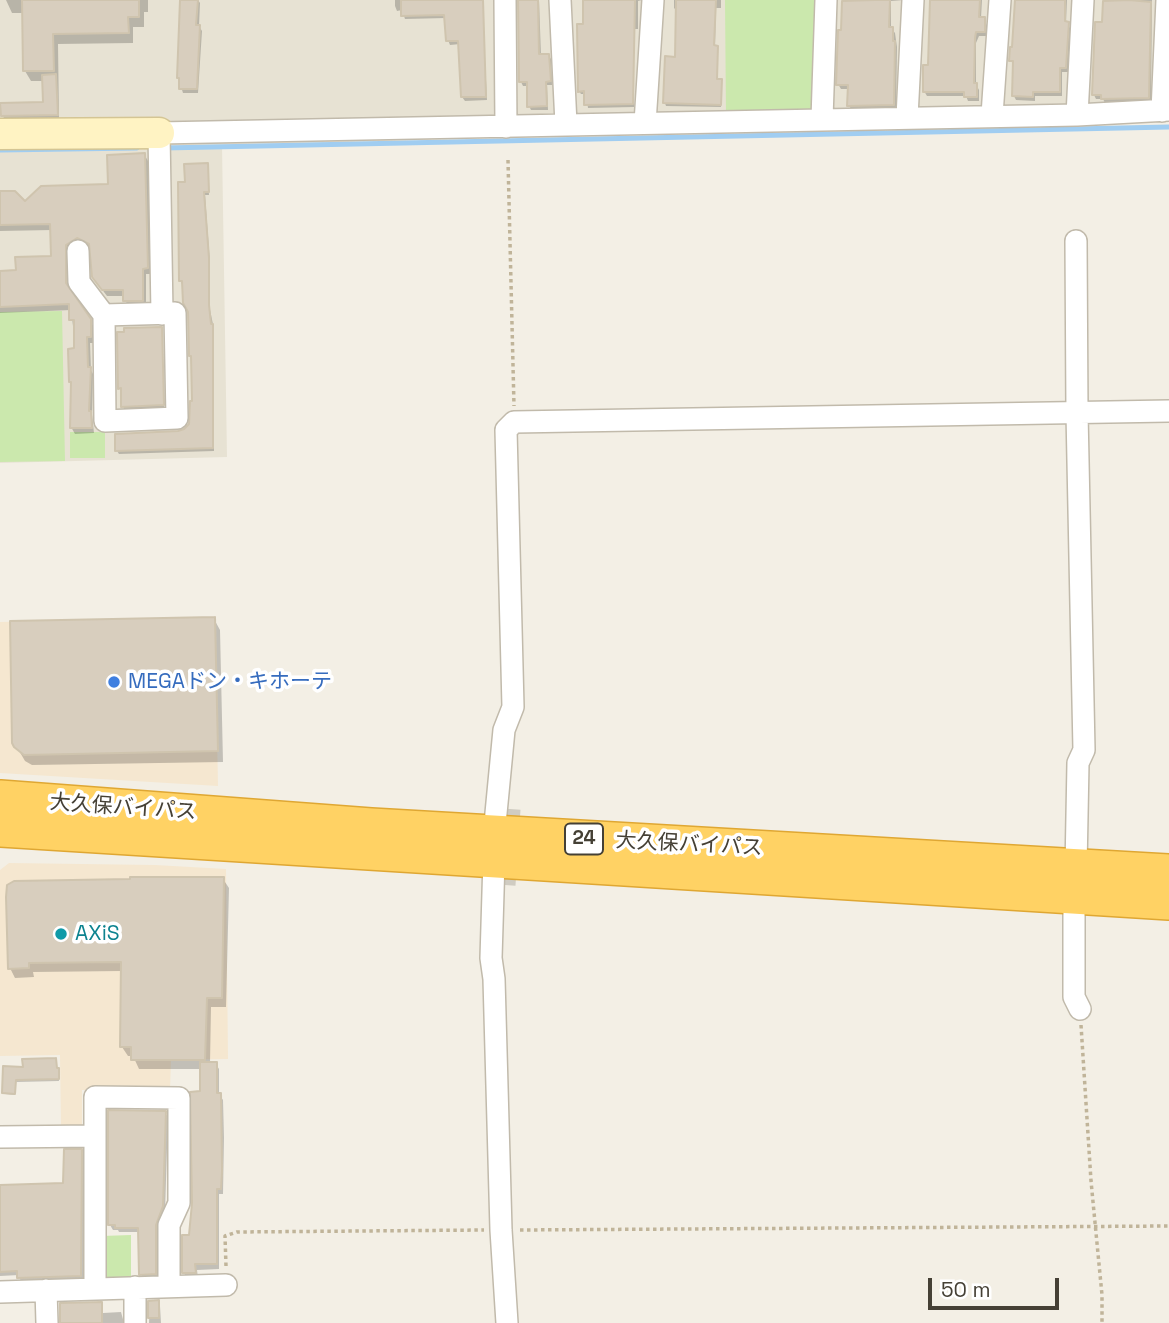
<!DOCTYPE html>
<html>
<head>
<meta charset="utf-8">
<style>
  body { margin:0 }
  #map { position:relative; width:1169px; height:1323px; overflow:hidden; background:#f3efe5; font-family:"Space Grotesk",sans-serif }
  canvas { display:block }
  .scale { position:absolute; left:928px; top:1278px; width:131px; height:32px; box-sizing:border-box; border:4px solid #454035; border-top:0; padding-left:9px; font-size:21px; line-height:24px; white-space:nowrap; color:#454035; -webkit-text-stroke:5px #fff; paint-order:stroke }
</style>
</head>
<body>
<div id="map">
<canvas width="1169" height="1323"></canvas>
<div class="scale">50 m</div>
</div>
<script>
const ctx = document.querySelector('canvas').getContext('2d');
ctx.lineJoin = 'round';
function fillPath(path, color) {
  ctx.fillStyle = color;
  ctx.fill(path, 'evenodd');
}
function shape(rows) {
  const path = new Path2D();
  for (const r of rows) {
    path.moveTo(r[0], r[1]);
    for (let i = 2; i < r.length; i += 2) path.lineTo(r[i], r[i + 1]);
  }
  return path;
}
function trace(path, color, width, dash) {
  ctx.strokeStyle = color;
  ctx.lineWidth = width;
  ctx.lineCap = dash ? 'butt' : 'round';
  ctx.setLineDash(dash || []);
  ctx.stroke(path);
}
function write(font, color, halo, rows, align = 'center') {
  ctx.font = font + ' "Space Grotesk","Noto Sans JP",sans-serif';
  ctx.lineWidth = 7;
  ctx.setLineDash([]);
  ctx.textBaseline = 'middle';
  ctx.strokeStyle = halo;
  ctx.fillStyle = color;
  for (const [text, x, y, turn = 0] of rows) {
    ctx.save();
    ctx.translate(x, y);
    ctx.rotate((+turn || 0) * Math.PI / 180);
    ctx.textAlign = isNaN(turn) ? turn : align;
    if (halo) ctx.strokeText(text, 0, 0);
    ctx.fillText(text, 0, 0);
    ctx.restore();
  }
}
const residential = shape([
  [0,0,1169,0,1169,117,222,146,227,457,0,463]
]);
const commercial = shape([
  [215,617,218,786,0,773,0,622],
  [9,863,155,865,226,869,228,1059,171,1060,170,1090,82,1090,82,1127,61,1127,60,1055,0,1056,0,870]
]);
const green = shape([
  [725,0,820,0,813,115,726,116],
  [62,311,65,461,0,462,0,312],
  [70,432,105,432,105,458,70,458],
  [131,1235,131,1282,101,1283,102,1236]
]);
const shadow = shape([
  [6,0,148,0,148,12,144,12,144,27,133,27,133,43,58,44,59,118,4,120,2,105,45,104,44,81,31,81,25,71,24,13,12,13],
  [182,0,198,0,200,3,199,26,202,31,198,93,183,93,178,77],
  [395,0,482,0,487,100,465,101,462,97,460,44,450,45,448,40,446,18,405,19,402,10,397,11,395,6],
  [520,0,539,0,541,55,548,55,551,59,552,85,547,85,548,110,531,110,529,106,528,86,523,86,521,82],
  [582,0,642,0,638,1,638,29,634,29,634,107,588,108,586,94,581,94,579,91,585,26,584,0],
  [674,0,721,0,721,8,716,8,715,47,718,50,717,81,722,84,721,107,666,106,665,103,677,58,677,11,674,8],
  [844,0,904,0,891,1,891,28,895,33,897,47,896,109,852,110,849,106,849,89,841,89,838,84],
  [929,0,982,0,981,18,984,18,987,26,986,36,979,36,976,43,976,84,979,90,979,101,968,101,966,96,927,96,924,91,929,67],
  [1017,0,1067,0,1066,23,1070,28,1068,72,1062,72,1062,96,1035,96,1035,101,1016,100,1014,96,1013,65,1011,60,1014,49],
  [1105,0,1152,0,1151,102,1105,103,1103,99,1096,99,1094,95,1104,24],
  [144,154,148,161,151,274,146,274,146,307,128,307,124,296,107,296,98,284,90,246,83,244,75,246,67,258,71,295,94,327,94,343,90,343,91,370,93,374,92,415,94,433,75,434,71,427,72,385,70,382,76,350,71,310,0,313,0,273,18,272,53,258,52,230,0,231,0,193,25,203,110,186],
  [207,165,209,195,205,195,210,263,210,310,214,329,214,451,119,454,117,451,186,430,190,424,194,403,190,312,181,281,186,184],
  [161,329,164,408,124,409,120,388],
  [214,619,220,630,223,762,32,765,25,761,14,742],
  [223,879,229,888,226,1007,211,1007,210,1064,216,1064,219,1069,219,1094,223,1100,224,1138,223,1194,219,1194,219,1269,197,1270,198,1278,187,1278,184,1273,191,1237,202,1069,139,1069,133,1056,128,1056,122,1047,122,971,33,972,34,977,15,978,10,968],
  [5,1068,58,1070,59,1081,16,1082,15,1095,5,1094],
  [165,1113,168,1117,165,1212,158,1231,158,1278,144,1279,141,1274,140,1232,119,1232,118,1230,113,1230,110,1225],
  [81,1151,83,1155,83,1280,21,1282,19,1275,0,1276,0,1186,64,1185],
  [150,1302,158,1302,160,1306,161,1323,149,1323],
  [101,1304,103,1313,121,1312,124,1323,62,1323]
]);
const stream = shape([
  [164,148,1169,127],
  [0,150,137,148]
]);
const building = shape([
  [22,0,139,0,139,17,128,17,129,33,53,34,54,71,23,71,22,0],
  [180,0,198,0,196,25,200,25,197,89,179,89,179,78,177,78,180,0],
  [401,0,483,0,486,97,461,97,458,41,446,41,444,15,401,16,401,0],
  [518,0,538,0,539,54,549,54,551,81,546,82,547,106,527,107,527,82,519,82,518,0],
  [583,0,635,0,633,104,584,105,584,91,578,92,577,24,583,24,583,0],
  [676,0,716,0,714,45,718,46,717,79,722,79,721,105,663,103,665,56,675,57,676,0],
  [875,0,890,0,889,27,893,27,893,41,895,41,894,105,847,106,848,85,836,85,838,30,841,30,842,1,875,0],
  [930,0,980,0,979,17,985,17,985,32,976,32,975,38,974,83,977,83,977,97,964,97,964,92,923,92,923,65,928,65,930,0],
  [1015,0,1065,0,1065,21,1069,22,1066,68,1060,68,1060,92,1033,92,1033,97,1012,96,1013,61,1009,61,1010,47,1012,47,1015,0],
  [1129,0,1151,2,1149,98,1101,99,1101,95,1092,95,1095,22,1102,22,1103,1,1129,0],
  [56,74,58,115,1,116,0,103,43,102,42,75,56,74],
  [145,153,148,268,143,269,143,301,123,301,123,290,102,290,92,277,89,244,77,238,66,245,66,283,91,319,91,337,87,337,88,367,91,367,89,411,91,411,92,428,70,428,71,382,69,382,68,349,74,348,74,320,69,320,69,304,0,307,0,271,16,270,15,257,51,256,50,224,0,225,0,191,15,191,25,201,41,186,108,184,107,155,145,153],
  [208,163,209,192,204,192,209,258,209,305,211,324,213,324,213,448,115,451,115,434,178,431,184,429,189,424,190,401,192,401,191,356,189,356,188,312,183,303,182,281,179,281,178,182,185,182,184,164,208,163],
  [162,327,164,405,121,407,121,388,118,389,117,332,124,332,124,328,162,327],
  [215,617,218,751,24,755,14,747,12,743,10,621,215,617],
  [130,877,224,877,222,998,207,998,205,1060,131,1060,131,1047,120,1047,121,962,29,963,29,968,8,969,6,897,7,885,14,881,130,879,130,877],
  [56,1058,57,1068,59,1068,59,1079,16,1080,15,1094,2,1093,3,1066,23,1067,22,1059,56,1058],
  [200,1062,217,1062,217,1093,221,1093,222,1171,221,1189,217,1189,217,1264,195,1264,196,1273,182,1273,182,1235,189,1235,192,1203,190,1092,200,1091,200,1062],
  [108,1110,166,1111,163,1206,156,1225,156,1274,139,1275,138,1228,115,1228,115,1225,108,1225,108,1110],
  [64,1149,82,1149,81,1276,17,1278,17,1271,0,1272,0,1185,63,1183,64,1149],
  [159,1300,159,1318,148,1318,148,1301,159,1300],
  [102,1302,102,1323,60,1323,60,1303,102,1302]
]);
const streetTunnel = shape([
  [505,885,510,809]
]);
const path = shape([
  [508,160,514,406],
  [1081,1025,1091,1181,1102,1295,1102,1323],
  [520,1230,1169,1226],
  [226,1266,225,1236,237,1232,484,1230]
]);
const street = shape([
  [505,0,506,127],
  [560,0,566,124],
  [1162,111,1167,0],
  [992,115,1000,0],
  [1077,115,1083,0],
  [907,117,913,0],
  [822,119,826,0],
  [645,123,653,0],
  [78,251,79,282,104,315,105,421,177,418,175,313,104,315],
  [162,314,159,133,1077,115,1169,110],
  [494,834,504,730,513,707,506,430,514,422,1169,411],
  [494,860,491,958,494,979,501,1230,507,1323],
  [1076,868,1078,763,1084,750,1077,413,1076,241],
  [1074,895,1074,997,1080,1009],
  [0,1137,95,1136],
  [135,1287,135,1323],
  [95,1289,95,1097,179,1098,179,1203,169,1225,169,1286],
  [46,1290,47,1323],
  [0,1292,226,1285]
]);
const secondary = shape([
  [0,134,159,133]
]);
const highway = shape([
  [0,799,371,827,1169,873],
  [0,828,1169,901]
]);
const markers = [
  [114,682,7,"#3f7fe0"],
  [61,934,7,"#0f9aa8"]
];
const shields = [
  [584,839,38]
];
const shieldNames = [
  ["24",584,839]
];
const shopNames = [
  ["MEGAドン・キホーテ",128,682]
];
const streetNames = [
  ["大久保バイパス",123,808,4],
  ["大久保バイパス",689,845,3]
];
const cultureNames = [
  ["AXiS",75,934]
];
fillPath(residential, '#e7e2d3');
fillPath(commercial, '#f5e7d0');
fillPath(green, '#cbe8ad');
fillPath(shadow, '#0003');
trace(stream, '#a0cdf1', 5);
fillPath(building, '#d8cebe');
trace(building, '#cfc4ae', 2);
trace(streetTunnel, '#d0ccc2', 21, [21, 10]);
trace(street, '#c1baab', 24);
trace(secondary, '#d4c594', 33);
trace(highway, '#dfa733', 40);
trace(path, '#c0b499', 3.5, [3.5, 3.5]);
trace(street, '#fff', 21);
trace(secondary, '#fff3c3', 30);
trace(highway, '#ffd264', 37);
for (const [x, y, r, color] of markers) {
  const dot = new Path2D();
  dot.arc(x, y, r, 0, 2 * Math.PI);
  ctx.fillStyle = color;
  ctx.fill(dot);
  trace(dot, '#fff', 2.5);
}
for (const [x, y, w] of shields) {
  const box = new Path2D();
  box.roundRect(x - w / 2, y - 15.5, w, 31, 5);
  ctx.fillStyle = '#fff';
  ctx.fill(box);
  trace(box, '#454035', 2);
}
write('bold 19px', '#454035', null, shieldNames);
write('21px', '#366cbe', '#fff', shopNames, 'left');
write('21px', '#454035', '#fff', streetNames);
write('21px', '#0d838f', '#fff', cultureNames, 'left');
</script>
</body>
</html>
